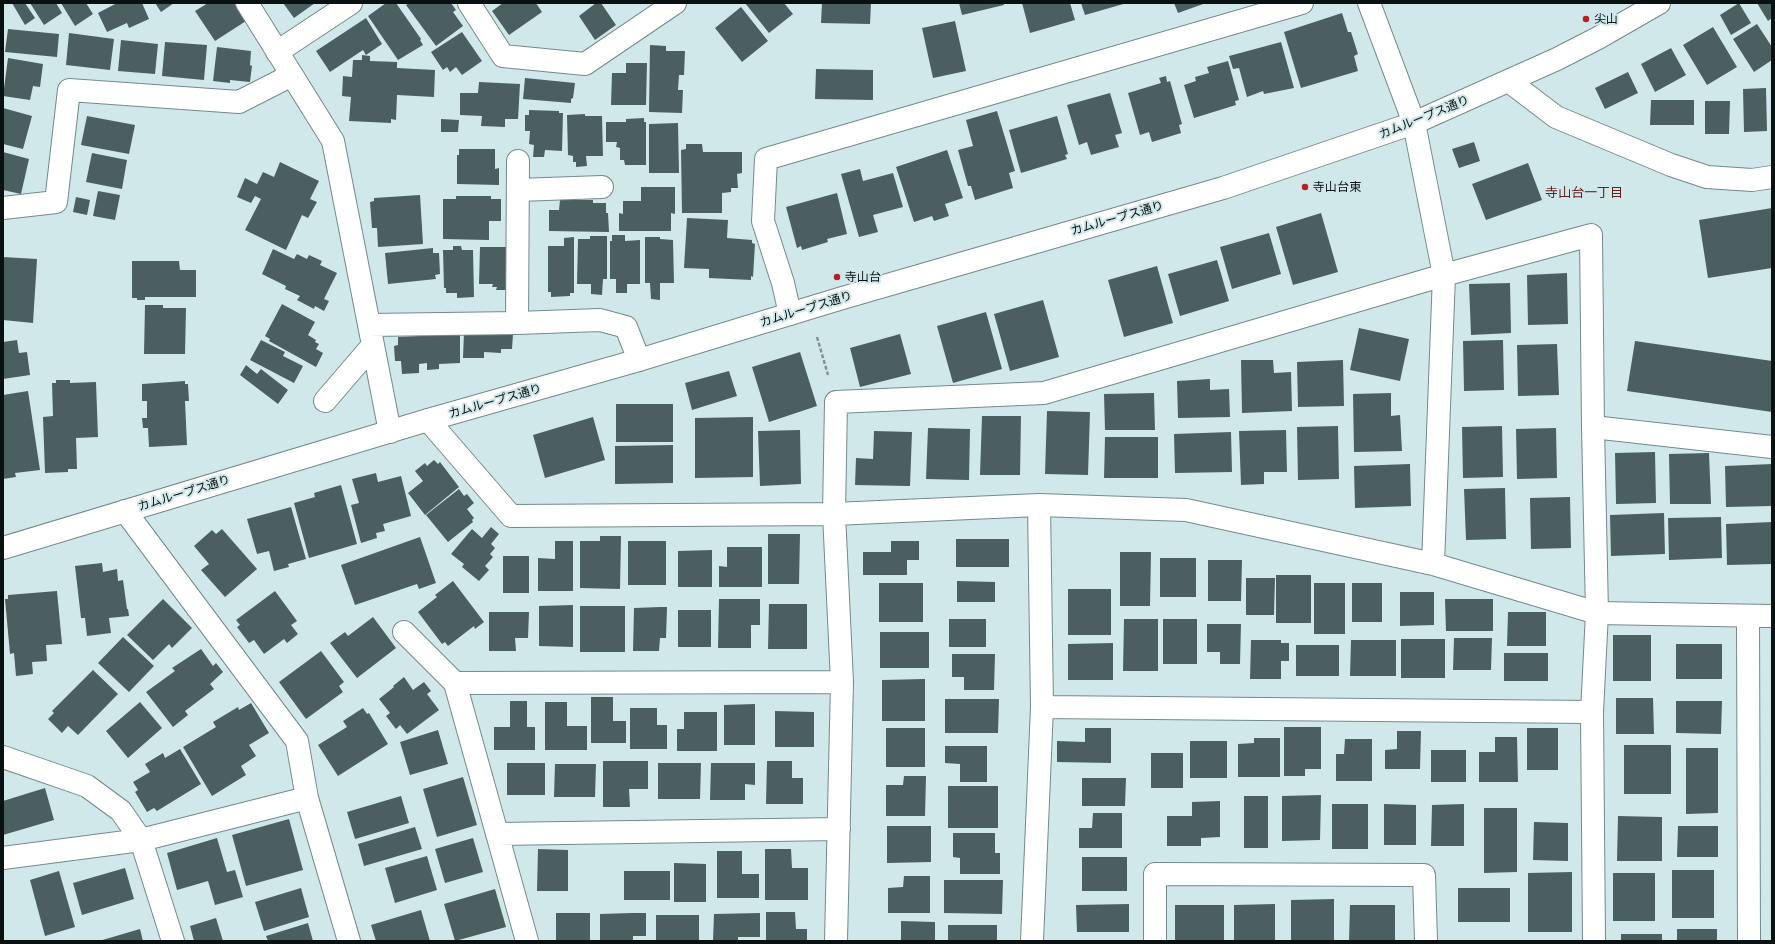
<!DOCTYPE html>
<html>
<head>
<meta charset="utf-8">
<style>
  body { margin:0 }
  #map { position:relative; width:1775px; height:944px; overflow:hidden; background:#d1e8eb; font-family:Barlow,sans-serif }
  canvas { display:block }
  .frame { position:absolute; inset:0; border:4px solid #091112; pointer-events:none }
</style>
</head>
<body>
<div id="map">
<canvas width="1775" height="944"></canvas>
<div class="frame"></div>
</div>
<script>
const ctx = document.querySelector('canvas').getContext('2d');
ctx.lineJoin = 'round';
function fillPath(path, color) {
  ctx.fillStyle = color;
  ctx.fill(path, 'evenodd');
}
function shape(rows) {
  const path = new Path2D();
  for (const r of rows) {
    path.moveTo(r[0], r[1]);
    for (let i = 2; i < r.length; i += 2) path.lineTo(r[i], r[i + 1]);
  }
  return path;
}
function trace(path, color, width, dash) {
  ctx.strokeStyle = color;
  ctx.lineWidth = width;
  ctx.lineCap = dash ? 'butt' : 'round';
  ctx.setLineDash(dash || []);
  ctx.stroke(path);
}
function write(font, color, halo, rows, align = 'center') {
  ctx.font = font + ' Barlow,"Noto Sans JP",sans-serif';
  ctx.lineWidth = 4;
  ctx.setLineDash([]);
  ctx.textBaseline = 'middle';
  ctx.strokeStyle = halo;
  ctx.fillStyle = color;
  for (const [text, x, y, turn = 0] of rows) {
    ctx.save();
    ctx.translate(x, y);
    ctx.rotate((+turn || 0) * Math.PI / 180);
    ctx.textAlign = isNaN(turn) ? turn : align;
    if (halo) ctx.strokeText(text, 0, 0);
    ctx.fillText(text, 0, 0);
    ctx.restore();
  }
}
const building = shape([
  [12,3,25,3,35,18,25,25],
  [30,3,56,3,62,13,44,25],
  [61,3,86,3,93,14,75,26],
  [117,3,142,3,149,19,129,28,127,23,107,32,98,13],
  [155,3,174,3,161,12],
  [208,3,234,3,246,21,215,41,195,11],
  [283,3,315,3,294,18],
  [386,3,396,3,421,39,420,40,423,45,398,60,368,16],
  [409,3,451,3,456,10,453,12,463,26,436,46,406,5],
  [503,3,536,3,542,12,509,35,492,11],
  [596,3,601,3,616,25,595,40,579,16],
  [745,3,784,3,793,14,769,33],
  [822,3,871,3,870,24,821,23],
  [959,3,1003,3,1004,5,962,15],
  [1022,3,1070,3,1075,20,1030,33],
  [1081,3,1127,3,1085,15],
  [1174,3,1206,3,1178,13],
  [1739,3,1751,23,1731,35,1720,15],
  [1757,3,1772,3,1772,18,1768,21],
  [741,7,768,41,742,62,715,28],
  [1342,13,1348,32,1351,32,1358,54,1354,56,1358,71,1301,88,1284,32],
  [366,18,382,44,366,55,363,50,330,72,316,51],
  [955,21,966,71,933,78,922,28],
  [1757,24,1772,47,1772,60,1754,72,1733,39],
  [1713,27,1737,67,1707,85,1683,45],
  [8,29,59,34,57,57,5,52],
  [462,32,482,61,462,75,456,67,450,72,447,67,443,70,431,52],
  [69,33,114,39,110,70,66,65],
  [121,40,158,44,155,74,118,71],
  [165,42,207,45,204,80,162,76],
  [1281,42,1294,88,1264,94,1263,91,1247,97,1239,68,1233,69,1229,56],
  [650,45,666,46,666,51,685,51,684,75,679,75,678,90,683,90,682,113,649,112],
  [217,47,251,51,250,65,252,66,250,82,230,80,230,83,213,81],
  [1671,48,1686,75,1655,92,1641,64],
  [362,55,370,56,370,61,397,62,397,68,435,70,434,97,397,95,396,120,391,119,391,123,349,121,351,97,342,96,343,76,352,77,353,60,362,60],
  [8,58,43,64,40,87,33,86,30,100,3,96],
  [1228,61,1239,100,1235,101,1236,105,1194,118,1184,85,1196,81,1195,77,1209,73,1207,67],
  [626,63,647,63,646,105,611,105,612,73,626,73],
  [816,69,873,70,873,100,815,99],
  [1628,72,1638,93,1605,109,1595,88],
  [1166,76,1167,82,1170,81,1182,124,1179,125,1181,133,1152,142,1149,132,1140,135,1128,93,1161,83,1159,78],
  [525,78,575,83,573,98,571,99,571,103,523,99],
  [479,82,520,84,518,119,505,119,505,127,481,126,482,116,460,115,460,93,478,93],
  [1766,88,1767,131,1744,132,1743,89],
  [1110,93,1122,133,1115,135,1119,147,1091,155,1087,142,1079,145,1067,105],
  [1651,100,1694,100,1694,125,1650,125],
  [1705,101,1730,101,1729,134,1705,134],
  [3,108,32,116,23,149,3,144],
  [529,110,559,111,559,113,563,113,562,151,545,150,544,157,533,157,534,145,529,144,530,131,525,131,525,115,529,115],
  [997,111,1015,171,1009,173,1013,188,975,200,971,186,968,186,958,150,973,146,966,120],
  [585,114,585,116,602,116,603,156,586,156,587,166,576,167,576,162,573,162,573,156,568,155,567,115],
  [87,116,135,125,129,154,81,145],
  [1057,116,1068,154,1065,155,1067,159,1021,173,1009,130],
  [644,118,644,122,646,122,646,165,625,165,624,160,620,160,620,148,616,147,617,142,606,142,606,122,626,122,626,119],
  [441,119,459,120,458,132,441,132],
  [678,123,679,173,649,173,649,124],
  [1474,142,1480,161,1459,168,1452,149],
  [686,144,702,144,703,152,742,152,742,173,737,174,738,188,731,188,731,192,722,193,722,213,682,213,681,150,686,149],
  [459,149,495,149,495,169,499,168,499,185,457,184,457,155,459,155],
  [947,150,963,198,945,204,949,216,934,221,932,216,914,222,896,167],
  [3,152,29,159,21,194,3,190],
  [92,153,127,160,122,189,86,182],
  [280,162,319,181,310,199,317,202,308,218,302,215,286,250,245,230,261,199,255,196,251,203,237,197,245,178,257,184,263,172,274,177],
  [1528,163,1542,200,1486,220,1472,184],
  [860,169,863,181,893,173,903,207,873,215,878,232,859,237,841,174],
  [641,187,675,187,675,214,671,213,671,231,619,231,619,213,623,214,623,201,641,201],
  [98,191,120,195,115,220,93,216],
  [837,193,847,234,827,239,828,242,802,250,801,246,797,248,786,207],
  [420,195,423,244,378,247,377,228,372,228,370,202,374,201,374,198],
  [456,196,491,196,491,199,501,199,501,221,489,221,489,240,443,239,443,199,456,199],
  [76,197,90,200,87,215,73,212],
  [560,200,593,200,593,203,606,203,606,213,608,213,609,232,549,231,549,210,559,210],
  [1772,208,1772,268,1708,278,1699,220],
  [1321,213,1338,272,1293,285,1276,227],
  [687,218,728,220,727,238,752,240,752,243,755,244,753,277,751,276,751,280,709,278,709,269,684,268],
  [1269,233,1281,274,1232,289,1220,247],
  [612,235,625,235,625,241,640,240,640,284,627,284,627,293,616,293,616,279,610,279,610,241,612,241],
  [590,236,607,236,607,279,603,279,602,295,591,294,591,284,577,284,578,239,590,239],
  [574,237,574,293,570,293,570,296,551,297,551,292,548,292,548,246,564,246,564,238],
  [645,237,660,237,660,239,673,240,674,283,660,283,660,300,651,299,650,283,645,283],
  [453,246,461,246,462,250,473,250,474,297,457,298,457,293,446,293,446,288,444,288,443,250,453,250],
  [480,247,512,247,509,290,496,290,497,287,492,287,493,284,479,284],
  [433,248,433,253,439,253,440,274,435,275,436,279,388,284,385,253],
  [273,249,294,259,297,254,307,259,309,255,322,261,320,265,337,273,324,299,329,301,324,311,315,306,314,309,297,300,300,296,285,289,286,286,262,274],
  [3,257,37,259,33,323,3,320],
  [1217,260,1229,301,1180,316,1168,274],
  [132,261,179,261,180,270,196,270,196,297,145,297,145,300,137,300,137,298,132,298],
  [1157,266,1173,323,1124,337,1108,280],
  [1567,273,1568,324,1528,325,1527,275],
  [1510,283,1511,333,1471,335,1469,284],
  [1043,300,1059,357,1010,371,994,314],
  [282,304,315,322,308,335,316,340,315,342,319,344,316,349,323,353,316,367,269,341,270,339,265,336],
  [145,305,163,305,163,308,186,308,185,354,144,354],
  [986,312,1002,369,953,383,937,326],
  [1359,328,1409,339,1400,381,1350,370],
  [464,332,513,334,512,349,501,349,501,353,484,352,484,358,463,358],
  [460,334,460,363,439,364,439,369,427,370,427,363,419,364,419,373,402,374,401,361,395,361,394,346,398,345,398,337],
  [900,334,911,374,860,387,850,348],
  [17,340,19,353,27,352,30,375,3,379,3,342],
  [261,340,285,352,283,356,303,366,294,383,250,360],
  [1503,340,1504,390,1464,391,1463,341],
  [1635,341,1772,361,1772,412,1627,391],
  [1557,344,1559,395,1518,396,1517,345],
  [800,352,817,406,769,422,752,367],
  [1241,360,1273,360,1274,373,1291,372,1292,411,1242,413],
  [1343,360,1344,406,1298,407,1297,362],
  [246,365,257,374,261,369,288,390,278,404,240,375],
  [729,371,737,396,692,410,685,383],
  [1210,379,1210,390,1229,389,1230,417,1178,418,1177,381],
  [56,380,70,380,70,383,96,382,98,437,76,438,77,469,68,469,68,472,45,473,43,417,53,416,52,383,56,383],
  [185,381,185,384,188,384,189,401,185,401,187,445,149,447,148,428,143,428,142,418,147,418,147,401,142,401,142,384],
  [28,391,40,470,15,473,16,477,3,479,3,395],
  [1154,393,1155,430,1105,430,1104,394],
  [1391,393,1391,416,1400,415,1402,451,1354,452,1353,394],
  [616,404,673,404,673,442,616,442],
  [1047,411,1090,412,1088,475,1045,474],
  [982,416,1021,416,1020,475,980,475],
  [593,417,605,460,545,478,533,435],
  [753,417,753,477,695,478,695,418],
  [1338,426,1339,479,1298,480,1297,427],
  [1502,426,1503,477,1463,478,1462,427],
  [928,428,970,429,969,480,926,479],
  [1556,428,1557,478,1517,479,1516,429],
  [800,430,801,484,760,486,758,431],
  [1286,430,1287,472,1264,472,1264,484,1241,485,1239,431],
  [874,431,912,432,910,486,855,485,856,458,873,459],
  [1231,432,1232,472,1175,473,1174,434],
  [1105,437,1158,437,1158,478,1104,478],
  [673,445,673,483,615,484,615,446],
  [1655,452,1656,503,1616,504,1615,453],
  [1709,453,1711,504,1670,504,1669,454],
  [434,460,438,464,440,462,459,487,425,515,408,493,423,481,415,471,425,463,427,466],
  [1410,464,1411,506,1355,508,1354,466],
  [1772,464,1772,506,1726,507,1725,466],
  [376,473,378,482,401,476,411,516,383,524,385,531,376,533,377,538,361,543,351,505,359,503,352,479],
  [341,485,357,544,309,558,294,503,315,497,314,493],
  [1505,488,1506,539,1466,540,1464,489],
  [459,489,464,496,467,494,474,503,467,509,474,518,472,520,473,522,448,542,426,515],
  [1570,497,1571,548,1531,549,1530,498],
  [291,507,306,559,288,564,289,567,274,571,269,551,257,554,247,519],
  [1664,513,1665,554,1611,556,1610,515],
  [1721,517,1722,558,1669,560,1668,518],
  [1772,522,1772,564,1727,565,1726,524],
  [491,527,499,534,491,544,495,548,490,554,493,557,485,566,489,570,479,581,462,567,464,564,451,554,472,529,482,538],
  [222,529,257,569,225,597,201,570,209,564,194,546,212,530,216,534],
  [768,534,800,534,799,584,768,584],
  [600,536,621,536,620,589,580,588,580,541,600,541],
  [420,537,436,583,419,589,417,584,355,605,341,565],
  [956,539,1009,539,1009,567,956,567],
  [555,541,573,541,573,591,538,591,538,558,555,559],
  [628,541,666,541,666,585,628,585],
  [891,541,919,541,919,560,907,560,907,575,863,575,863,552,891,552],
  [727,547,762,547,762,587,719,587,719,566,727,567],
  [712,550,712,587,678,587,678,551],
  [1120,552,1151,552,1150,606,1120,606],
  [503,556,529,556,529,593,503,593],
  [1160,558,1196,558,1196,597,1160,597],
  [1208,560,1242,560,1241,601,1208,601],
  [102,563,103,572,117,569,118,581,123,580,127,609,128,609,129,616,109,618,111,633,87,636,85,618,81,618,75,566],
  [1276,575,1311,575,1311,623,1276,623],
  [1246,578,1275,578,1274,615,1246,615],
  [453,581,484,622,475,629,474,626,448,646,445,642,442,644,418,612,437,597,435,595],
  [957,581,995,582,995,602,957,602],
  [879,583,923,583,923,622,879,622],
  [1314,583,1345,583,1345,634,1314,634],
  [1352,583,1382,583,1382,622,1352,622],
  [1068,589,1111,589,1111,635,1068,635],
  [57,591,62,644,46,645,47,661,32,662,33,674,16,676,14,653,10,654,5,599,8,599,8,595],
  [275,591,297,621,291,625,298,634,287,643,284,639,264,654,254,640,249,643,237,627,240,625,236,620],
  [1400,592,1434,592,1434,625,1400,626],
  [163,599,192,628,172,648,169,644,153,660,127,635],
  [719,599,760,599,760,625,751,625,751,648,718,648],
  [1445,599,1493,599,1493,631,1446,631],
  [769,604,807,604,807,649,768,649],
  [573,605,573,647,539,646,539,606],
  [580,606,625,606,625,652,580,652],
  [660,607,667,607,666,638,660,638,659,651,633,651,634,608],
  [678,610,711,610,711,647,678,647],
  [489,612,529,612,528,638,515,638,516,651,489,651],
  [1508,612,1546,612,1546,646,1507,646],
  [373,617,396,648,357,678,330,643,345,632,348,636],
  [949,619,986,619,986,647,949,647],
  [1124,619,1158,619,1158,671,1123,671],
  [1163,619,1197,619,1197,664,1163,664],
  [1207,624,1241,624,1240,664,1220,664,1220,652,1207,652],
  [880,632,929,632,929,668,880,668],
  [1613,635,1651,635,1651,681,1613,681],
  [123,637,154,666,129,692,98,663],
  [1454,638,1492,638,1491,670,1453,670],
  [1401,639,1445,639,1445,678,1401,678],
  [1251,640,1281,640,1281,643,1289,643,1289,661,1281,661,1281,679,1250,679],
  [1351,640,1396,640,1396,676,1350,676],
  [1113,643,1113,680,1068,680,1068,644],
  [1676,644,1722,644,1722,679,1676,679],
  [1296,645,1339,645,1339,676,1296,676],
  [201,649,213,666,216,663,223,672,210,684,214,689,185,711,188,715,173,727,146,692,175,671,172,668],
  [321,651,344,682,339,686,343,692,306,719,279,682],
  [1504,653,1548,653,1548,681,1504,681],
  [952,654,995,654,994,690,964,690,964,677,952,677],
  [93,670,118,694,78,735,68,726,62,733,48,719,54,713,52,711],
  [404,677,413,690,424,682,431,691,427,694,439,710,407,734,400,725,396,729,386,716,390,713,379,699,394,687,393,686],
  [925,679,925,721,882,721,882,680],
  [591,697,613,697,613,721,626,721,626,743,591,743],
  [1616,698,1653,698,1654,734,1616,734],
  [945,699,999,699,998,733,945,733],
  [510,701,527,701,527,727,535,727,535,750,494,750,494,727,510,727],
  [1676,701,1722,701,1721,734,1676,733],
  [140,702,162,728,128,758,106,731],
  [545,702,567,702,567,726,587,726,587,750,545,750],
  [251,703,269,733,249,745,256,756,241,766,246,775,212,796,183,747,216,727,213,722,238,707,239,710],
  [755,704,755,745,724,745,724,705],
  [363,708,367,714,369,713,388,744,338,776,318,745,347,727,343,721],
  [630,708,657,708,657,725,667,725,667,749,630,749],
  [775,711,814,712,814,747,775,747],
  [684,712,717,712,717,751,677,751,677,729,684,729],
  [1284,727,1321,727,1321,769,1305,769,1305,776,1284,776],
  [886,728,925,728,925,767,886,767],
  [1085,728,1111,728,1111,763,1057,762,1057,741,1085,742],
  [1527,728,1558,728,1558,770,1527,770],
  [438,730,448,764,410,775,400,742],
  [1397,731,1421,731,1420,769,1385,769,1385,750,1397,749],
  [1495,737,1517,737,1518,782,1479,782,1479,752,1495,752],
  [1254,738,1280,738,1280,777,1238,777,1238,744,1254,743],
  [1345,739,1372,739,1372,781,1336,781,1336,754,1344,754],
  [1190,741,1227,741,1227,778,1190,778],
  [1624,745,1671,745,1671,794,1624,794],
  [945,746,987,746,987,782,960,782,960,764,945,763],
  [1686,748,1718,748,1718,813,1686,814],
  [180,749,201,784,157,811,154,808,147,812,135,792,138,790,133,782,150,772,145,764,163,753,165,758],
  [1431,750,1466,750,1466,782,1431,782],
  [1151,753,1183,753,1183,788,1151,788],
  [603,761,648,761,648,789,629,789,630,807,603,807],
  [767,761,792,761,792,778,803,778,803,804,766,804],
  [507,763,545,763,545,795,507,795],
  [658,763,701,763,700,799,658,799],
  [711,763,755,763,755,785,745,784,745,800,710,800],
  [555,764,596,764,595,797,554,797],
  [904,776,926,776,925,816,886,816,886,785,903,785],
  [463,777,477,825,437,837,423,789],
  [1082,778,1126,778,1125,806,1082,806],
  [948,786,998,786,998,828,948,828],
  [45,788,54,820,3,835,3,801],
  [1321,795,1320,840,1282,841,1282,796],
  [401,796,409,823,355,839,347,812],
  [1244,796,1268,796,1268,848,1244,848],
  [1220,801,1220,837,1201,838,1201,846,1167,846,1167,816,1192,816,1192,802],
  [1332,804,1368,804,1368,849,1332,849],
  [1384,804,1416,805,1416,845,1384,845],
  [1464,804,1464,846,1431,846,1432,805],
  [1484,808,1517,808,1517,872,1484,873],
  [1093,813,1122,813,1122,848,1079,848,1079,828,1092,828],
  [1618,816,1662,817,1662,861,1617,861],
  [289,819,303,870,246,886,232,835],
  [1534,822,1568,823,1568,861,1533,860],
  [887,826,931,826,931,862,887,863],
  [1678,826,1718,826,1718,857,1677,857],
  [415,827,422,849,364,866,358,844],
  [953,833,995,833,995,853,1000,853,1000,874,960,874,960,858,953,857],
  [217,838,227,872,235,870,243,897,215,905,208,881,177,890,167,853],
  [473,838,483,872,445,883,435,849],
  [538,849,568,850,568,891,537,891],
  [765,849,791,849,792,868,808,868,808,900,765,900],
  [717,851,742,851,742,874,759,874,759,898,717,898],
  [427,856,437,890,395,903,385,868],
  [1082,857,1127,857,1127,891,1082,891],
  [674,863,706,864,706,902,674,902],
  [125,868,134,899,82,915,73,883],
  [1672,870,1714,870,1714,918,1672,918],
  [59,871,75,927,45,936,30,880],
  [624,871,670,871,670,900,624,900],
  [1572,872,1572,932,1528,932,1528,873],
  [1613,873,1655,873,1655,921,1613,921],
  [904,876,930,876,930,913,888,913,888,888,903,887],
  [944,880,1003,880,1002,914,944,913],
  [301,888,309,917,264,931,255,902],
  [1458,888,1510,888,1510,922,1458,922],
  [495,889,506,927,455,941,444,904],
  [1334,899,1334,941,1291,941,1291,900],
  [1129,904,1129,932,1077,932,1076,905],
  [1275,904,1275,941,1234,941,1234,905],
  [1175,905,1224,905,1224,941,1175,941],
  [1350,905,1395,905,1395,941,1349,941],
  [421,910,430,941,376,941,371,925],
  [766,912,795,912,796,929,807,929,807,941,766,941],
  [556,913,590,913,590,941,556,941],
  [632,913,646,913,646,936,633,936,633,941,600,941,600,914],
  [760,913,760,937,738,937,738,941,713,941,714,914],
  [656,915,699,915,699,941,656,941],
  [216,918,223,941,194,941,190,926],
  [901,921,935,922,935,941,901,941],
  [308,923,313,941,268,941,266,936],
  [948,925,997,925,997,941,948,941],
  [140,929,143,941,99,941],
  [1677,929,1717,929,1717,941,1677,941],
  [1621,934,1662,934,1662,941,1621,941]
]);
const path = shape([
  [817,337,828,375]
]);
const street = shape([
  [247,3,333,141,390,432],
  [469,3,503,56,585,64,675,3],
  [1369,3,1414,123,1444,275,1433,564],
  [277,52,351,3],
  [1510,82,1556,117,1671,165,1707,177,1752,180,1772,177],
  [518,190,602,187],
  [3,208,56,202,69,90,239,102,292,75],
  [790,314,783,283,763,221,766,159,1302,3],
  [517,323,518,161],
  [369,325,517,323,600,320,626,327,639,360],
  [325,401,373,345],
  [428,420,511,516,834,514,1039,505,1186,510,1433,564,1597,613,1772,616],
  [1593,427,1772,447],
  [125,511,297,741,307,798,349,941],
  [1748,616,1749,941],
  [404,632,455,683],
  [1042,707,1592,712],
  [3,757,87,786,121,811,141,840,173,941],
  [497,834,839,829],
  [3,858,141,840,307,798],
  [527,941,455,683,842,682],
  [836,941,842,682,834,514,836,402,1044,393,1444,275,1591,235,1593,427,1597,613,1592,712,1594,941],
  [1032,941,1042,707,1039,505],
  [1155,941,1155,874,1424,875,1426,941]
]);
const secondary = shape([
  [3,548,428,420,639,360,839,299,1223,188,1414,123,1557,59,1598,38,1659,3]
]);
const markers = [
  [1586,19,4,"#b22127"],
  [1305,187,4,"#b22127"],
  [837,277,4,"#b22127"]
];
const poiNames = [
  ["尖山",1594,19],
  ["寺山台東",1313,187],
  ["寺山台",845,277]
];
const streetNames = [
  ["カムループス通り",1424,117,-22],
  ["カムループス通り",1117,218,-16],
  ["カムループス通り",806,309,-17],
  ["カムループス通り",495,401,-16],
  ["カムループス通り",184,493,-17]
];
const neighbourhoodNames = [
  ["寺山台一丁目",1584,193]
];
fillPath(building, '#4b5f61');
trace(street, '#748a8c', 24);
trace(secondary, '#748a8c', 24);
trace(path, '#829395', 2.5, [4, 2]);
trace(street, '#fff', 22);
trace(secondary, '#fff', 22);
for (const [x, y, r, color] of markers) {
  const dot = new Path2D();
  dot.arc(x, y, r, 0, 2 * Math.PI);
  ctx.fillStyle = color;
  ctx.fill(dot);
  trace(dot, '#d1e8eb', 1.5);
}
write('12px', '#091112', '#d1e8eb', poiNames, 'left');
write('12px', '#091112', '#d1e8eb', streetNames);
write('13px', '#66211f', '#d1e8eb', neighbourhoodNames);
</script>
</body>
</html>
